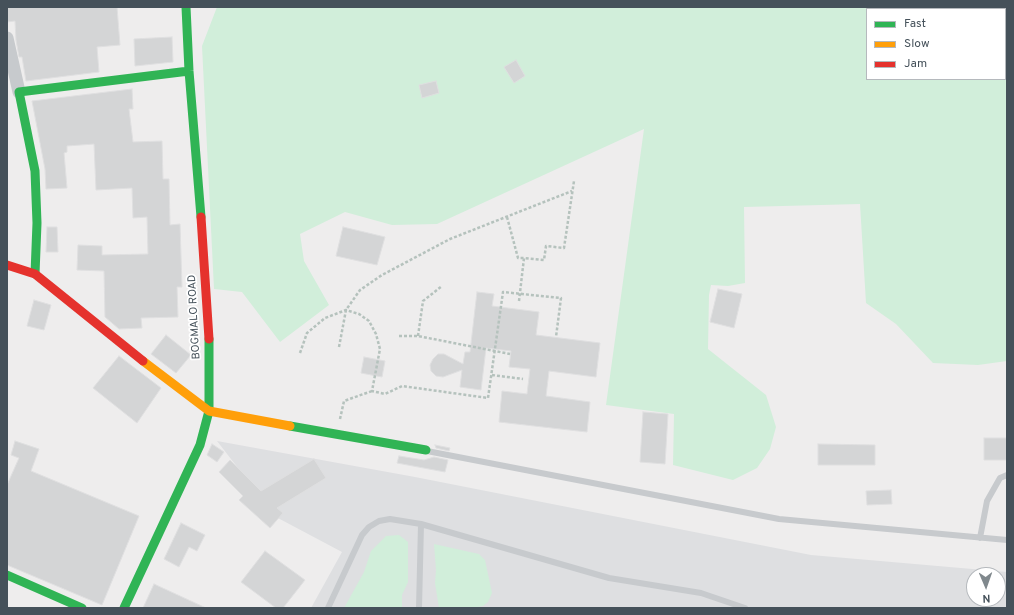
<!DOCTYPE html>
<html>
<head>
<meta charset="utf-8">
<style>
  body { margin:0 }
  #map { position:relative; width:1014px; height:615px; overflow:hidden; background:#eeeded; font-family:Overpass,sans-serif }
  canvas { display:block }
  .frame { position:absolute; inset:0; border:8px solid #45515a; pointer-events:none }
  .legend { position:absolute; left:866px; top:8px; width:140px; height:72px; box-sizing:border-box; background:#fff; border:1px solid #b5b9bd; margin:0; padding:5px 7px; list-style:none; font-size:12px; color:#45515a }
  .legend li { display:flex; align-items:center; gap:8px; height:20px }
  .legend b { width:20px; border:1px solid #b5b9bd }
  .north { position:absolute; left:966px; top:567px; width:40px; height:40px; box-sizing:border-box; background:#fff; border:1px solid #b5b9bd; border-radius:50%; rotate:178deg; font-size:11px; font-weight:700; line-height:16px; text-align:center; color:#45515a }
  .north::after { content:''; display:block; margin:auto; width:14px; height:18px; background:#80888d; clip-path:polygon(50% 0,100% 100%,50% 72%,0 100%) }
</style>
</head>
<body>
<div id="map">
<canvas width="1014" height="615"></canvas>
<div class="frame"></div>
<ul class="legend">
<li><b style="height:5px;background:#30b455"></b>Fast</li>
<li><b style="height:5px;background:#ff9f0a"></b>Slow</li>
<li><b style="height:5px;background:#e5322d"></b>Jam</li>
</ul>
<div class="north">N</div>
</div>
<script>
const ctx = document.querySelector('canvas').getContext('2d');
ctx.lineJoin = 'round';
function fillPath(path, color) {
  ctx.fillStyle = color;
  ctx.fill(path, 'evenodd');
}
function shape(rows) {
  const path = new Path2D();
  for (const r of rows) {
    path.moveTo(r[0], r[1]);
    for (let i = 2; i < r.length; i += 2) path.lineTo(r[i], r[i + 1]);
  }
  return path;
}
function trace(path, color, width, dash) {
  ctx.strokeStyle = color;
  ctx.lineWidth = width;
  ctx.lineCap = dash ? 'butt' : 'round';
  ctx.setLineDash(dash || []);
  ctx.stroke(path);
}
function write(font, color, halo, rows, align = 'center') {
  ctx.font = font + ' Overpass,sans-serif';
  ctx.lineWidth = 3.5;
  ctx.setLineDash([]);
  ctx.textBaseline = 'middle';
  ctx.strokeStyle = halo;
  ctx.fillStyle = color;
  for (const [text, x, y, turn = 0] of rows) {
    ctx.save();
    ctx.translate(x, y);
    ctx.rotate((+turn || 0) * Math.PI / 180);
    ctx.textAlign = isNaN(turn) ? turn : align;
    if (halo) ctx.strokeText(text, 0, 0);
    ctx.fillText(text, 0, 0);
    ctx.restore();
  }
}
const airport = shape([
  [217,441,415,477,811,555,1007,572,1007,608,311,608,342,552,276,517],
  [974,575,998,575,998,599,974,599]
]);
const green = shape([
  [217,7,1007,7,1007,361,978,365,933,363,896,324,866,303,860,204,744,207,745,283,728,286,711,285,709,295,708,349,766,395,776,427,770,449,757,468,733,480,673,465,674,414,606,405,644,129,437,224,392,225,345,212,300,234,304,261,329,305,280,342,242,292,214,289,202,46],
  [867,9,1005,9,1005,79,867,79],
  [399,535,408,542,408,582,402,595,402,608,344,608,364,572,371,551,386,536],
  [434,544,479,554,485,560,492,593,488,602,483,606,472,608,439,608,435,583,436,570]
]);
const building = shape([
  [7,7,117,7,120,45,97,47,99,72,26,81,22,57,19,57,16,40,15,21,7,22,7,7],
  [172,37,173,62,135,66,134,39,172,37],
  [516,60,525,76,514,83,504,67,516,60],
  [436,81,439,93,422,98,419,85,436,81],
  [132,89,133,109,129,109,133,142,162,141,163,179,169,179,170,225,180,224,182,287,177,287,178,317,141,318,142,328,119,329,105,317,104,271,77,270,78,245,102,246,102,255,148,254,147,217,133,218,132,188,96,190,94,144,67,146,67,152,64,153,67,188,46,189,45,169,32,101,132,89],
  [47,227,57,227,58,252,46,252,47,227],
  [343,227,385,237,377,265,336,256,343,227],
  [718,289,742,294,734,328,710,322,718,289],
  [477,292,494,294,492,306,539,312,536,335,600,343,596,377,549,371,546,396,590,402,587,432,499,422,502,391,527,394,530,369,509,367,511,351,486,348,481,390,460,387,462,370,443,377,436,376,431,371,430,365,433,359,438,354,444,354,463,364,465,352,470,352,477,292],
  [34,300,51,305,44,330,27,326,34,300],
  [166,335,191,355,176,373,151,354,166,335],
  [119,356,161,388,137,423,93,388,119,356],
  [364,357,385,361,382,377,361,373,364,357],
  [643,412,668,414,665,464,640,462,643,412],
  [984,438,1007,438,1007,460,984,460,984,438],
  [15,441,39,449,31,471,139,516,102,605,7,565,7,485,19,458,11,455,15,441],
  [212,444,224,452,217,462,207,455,212,444],
  [818,444,875,445,875,465,818,465,818,444],
  [435,445,450,448,449,451,436,448,435,445],
  [399,456,424,460,434,457,448,460,445,472,397,463,399,456],
  [314,459,326,478,277,508,283,513,270,528,239,500,243,496,219,472,230,460,261,491,314,459],
  [891,490,892,504,867,505,866,491,891,490],
  [181,523,205,535,197,551,189,547,179,567,164,559,181,523],
  [265,551,305,580,283,608,276,608,241,582,265,551],
  [154,584,206,608,143,608,154,584]
]);
const path = shape([
  [507,217,518,258,524,258],
  [519,301,524,258,544,260,546,246,564,248,574,181],
  [399,336,418,336,510,354],
  [418,336,423,301,442,286],
  [339,347,346,310,360,290,382,275,450,239,572,191],
  [300,353,307,333,325,318,346,310,359,314,369,321,376,334,380,349,372,391,385,394,402,386,488,398,503,292,561,298,556,337],
  [492,375,523,379],
  [340,419,344,401,372,391]
]);
const lane = shape([
  [427,451,779,519,1007,540],
  [980,538,987,501,1000,478,1007,475],
  [328,608,362,535,369,527,379,521,390,519,421,524,609,578,701,593,745,608],
  [419,608,421,524]
]);
const street = shape([
  [7,38,19,92]
]);
const fast = shape([
  [186,7,189,71,201,217],
  [35,274,37,223,35,171,19,92,189,71],
  [290,426,426,450],
  [7,575,82,608],
  [124,608,200,445,209,411,209,339]
]);
const slow = shape([
  [143,361,209,411,290,426]
]);
const jam = shape([
  [201,217,209,339],
  [7,265,35,274,143,361]
]);
const streetNames = [
  ["BOGMALO ROAD",195,317,-93]
];
fillPath(airport, '#dedfe1');
fillPath(green, '#d1eeda');
fillPath(building, '#d4d5d6');
trace(building, '#dfdfe0', 1);
trace(path, '#b5c2bd', 2.5, [3, 2]);
trace(lane, '#c7cacd', 6);
trace(street, '#c7cacd', 13);
trace(fast, '#30b455', 9);
trace(slow, '#ff9f0a', 9);
trace(jam, '#e5322d', 9);
write('11px', '#45515a', '#fff', streetNames);
</script>
</body>
</html>
